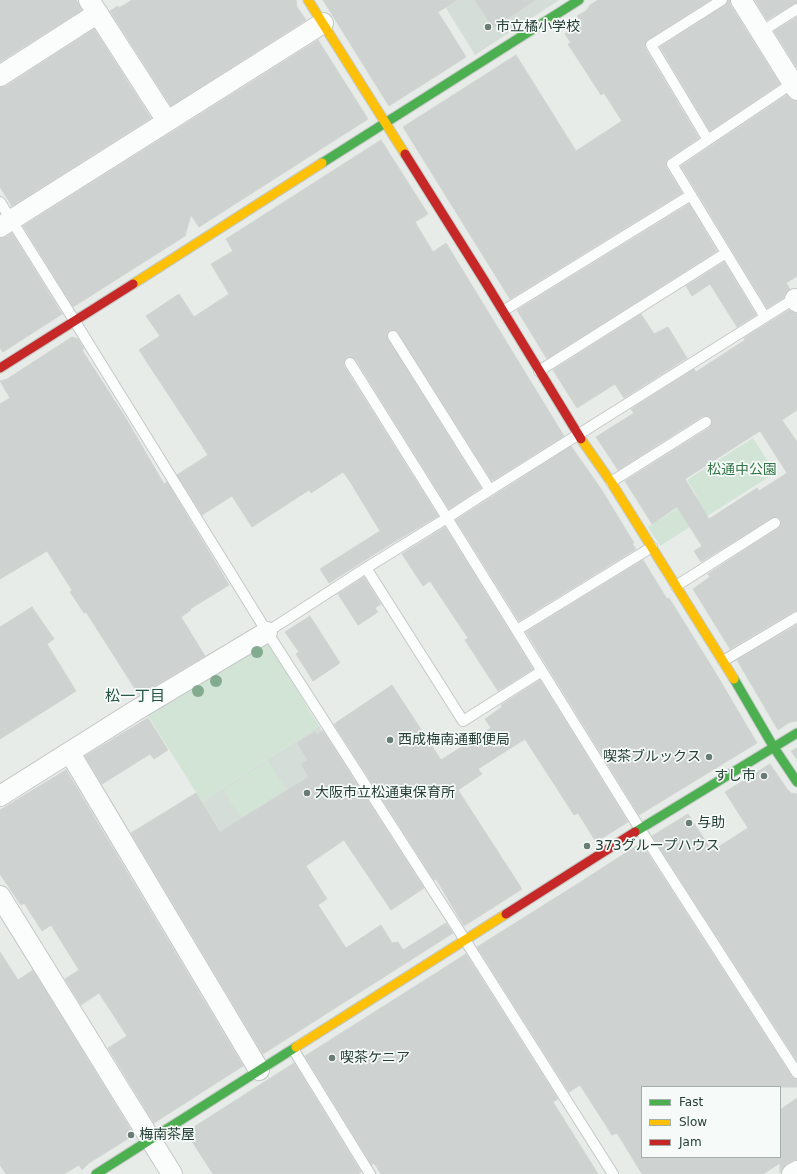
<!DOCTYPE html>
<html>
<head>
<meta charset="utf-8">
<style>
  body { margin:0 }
  #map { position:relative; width:797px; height:1174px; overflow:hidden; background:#e7ece9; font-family:"DejaVu Sans",sans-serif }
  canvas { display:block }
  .legend { position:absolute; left:641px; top:1086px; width:140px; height:72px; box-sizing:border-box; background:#f6faf8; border:1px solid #a2afaa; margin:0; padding:5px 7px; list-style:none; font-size:12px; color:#253f36 }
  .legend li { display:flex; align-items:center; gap:8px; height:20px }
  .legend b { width:20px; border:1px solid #a2afaa }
</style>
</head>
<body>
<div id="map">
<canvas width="797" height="1174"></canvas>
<ul class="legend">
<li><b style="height:5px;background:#4caf50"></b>Fast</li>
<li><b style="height:5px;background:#ffc107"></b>Slow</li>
<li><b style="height:5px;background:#c62828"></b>Jam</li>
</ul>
</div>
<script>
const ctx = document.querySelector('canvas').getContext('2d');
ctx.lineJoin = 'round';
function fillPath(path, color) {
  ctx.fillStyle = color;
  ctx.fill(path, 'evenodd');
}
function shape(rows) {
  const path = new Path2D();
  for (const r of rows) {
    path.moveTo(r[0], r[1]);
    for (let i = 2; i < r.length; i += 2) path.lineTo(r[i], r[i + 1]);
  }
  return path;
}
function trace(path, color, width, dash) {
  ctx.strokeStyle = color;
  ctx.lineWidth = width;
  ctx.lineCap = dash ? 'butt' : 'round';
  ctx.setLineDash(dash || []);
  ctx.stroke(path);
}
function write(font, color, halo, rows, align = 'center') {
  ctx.font = font + ' "DejaVu Sans","Noto Sans JP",sans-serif';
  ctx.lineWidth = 3.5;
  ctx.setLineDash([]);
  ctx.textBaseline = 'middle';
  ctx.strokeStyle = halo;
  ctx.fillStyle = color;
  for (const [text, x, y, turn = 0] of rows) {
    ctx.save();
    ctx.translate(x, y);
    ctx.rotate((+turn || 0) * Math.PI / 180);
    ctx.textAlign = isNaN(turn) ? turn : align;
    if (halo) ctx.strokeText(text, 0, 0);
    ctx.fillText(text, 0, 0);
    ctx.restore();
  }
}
const built = shape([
  [441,0,559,0,475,55],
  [319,726,358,788,240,863,202,802]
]);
const green = shape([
  [753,438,775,473,660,546,648,527,697,496,687,480],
  [260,643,269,645,319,726,202,802,147,714],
  [268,761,286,789,241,818,223,790]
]);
const building = shape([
  [0,0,76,0,82,10,0,62,0,0],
  [132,0,296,0,297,7,306,20,171,106,110,11,118,6,119,8,132,0],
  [323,0,457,0,438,12,466,57,389,106,323,0],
  [475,0,535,0,493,28,475,0],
  [598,0,710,0,648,40,645,45,645,48,699,138,668,159,666,161,666,167,682,193,510,299,403,127,516,55,576,151,622,121,604,93,601,95,568,44,571,43,565,34,582,23,577,16,586,11,590,5,598,0],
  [728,0,730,0,731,6,780,84,710,131,660,47,725,5,728,0],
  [755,0,797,0,797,3,794,4,767,20,755,0],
  [797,17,797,68,774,31,797,17],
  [94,29,151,118,12,206,0,187,0,87,6,86,94,29],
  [318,40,368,119,199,227,191,215,185,236,73,307,23,226,318,40],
  [787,95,791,100,797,101,797,276,786,283,790,289,785,294,784,298,767,308,681,166,787,95],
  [381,140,428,214,415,222,433,252,446,243,564,436,492,481,398,333,393,330,389,331,387,336,388,339,481,488,449,509,356,360,350,357,346,358,344,363,344,366,438,516,389,545,329,583,320,569,380,531,349,480,343,472,311,493,309,490,252,527,232,496,202,515,177,475,208,455,139,350,160,336,146,316,179,294,194,317,229,294,211,264,233,251,226,239,381,140],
  [689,204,717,251,547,359,517,310,689,204],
  [12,233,62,314,3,352,0,348,0,238,6,237,12,233],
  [724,262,756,315,737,327,710,284,692,296,686,286,724,262],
  [789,310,792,312,797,314,797,410,782,420,797,442,797,611,794,611,730,649,693,589,710,577,708,574,778,528,781,523,780,519,775,517,772,518,701,562,694,551,702,546,677,507,652,524,625,481,709,428,712,422,711,418,706,416,703,416,618,470,596,437,634,413,631,409,694,369,696,372,745,340,744,338,789,310],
  [760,431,787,473,759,491,757,488,709,519,685,479,760,431],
  [641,314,654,334,668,327,687,358,624,398,615,384,577,408,553,370,641,314],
  [72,337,78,339,84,349,82,350,125,417,164,484,167,482,229,585,190,609,191,610,181,617,205,656,139,695,86,612,84,613,70,592,72,590,47,551,0,579,0,404,10,398,0,381,7,379,72,337],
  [571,446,601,489,634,543,632,544,636,549,519,621,456,520,571,446],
  [445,527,533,669,498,691,465,640,468,638,430,581,423,586,402,554,445,527],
  [643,560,667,599,669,598,712,667,757,743,639,815,526,632,643,560],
  [364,577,381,604,375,608,378,612,358,625,338,594,364,577],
  [32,607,54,639,47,644,76,691,0,739,0,627,32,607],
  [310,616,340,663,313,681,296,654,299,652,285,632,310,616],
  [797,625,797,721,790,722,778,730,737,660,797,625],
  [540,680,628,822,596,842,578,813,574,815,525,739,478,769,482,774,458,790,522,889,464,926,436,879,434,880,334,724,392,685,441,760,491,728,485,719,502,707,501,705,540,680],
  [148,718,168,750,154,759,150,754,102,784,85,756,148,718],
  [323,731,424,888,391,910,344,840,306,866,327,899,318,905,346,948,381,925,392,943,398,942,403,950,446,923,453,933,263,1054,131,833,196,793,220,832,309,777,301,764,308,760,297,743,315,732,317,735,323,731],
  [797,748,797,759,791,751,797,748],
  [770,764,787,789,791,793,797,794,797,1061,652,836,688,814,712,851,748,828,725,792,770,764],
  [66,770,243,1066,154,1123,108,1048,127,1036,99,993,81,1005,65,979,79,970,51,925,42,931,24,903,21,905,0,874,0,810,66,770],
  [641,843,792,1077,797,1079,797,1087,642,1087,642,1157,780,1157,780,1110,797,1098,797,1160,791,1161,786,1164,782,1168,780,1173,780,1163,763,1174,642,1174,617,1133,612,1135,580,1085,569,1092,477,947,579,883,641,843],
  [0,952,18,980,33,970,134,1135,89,1163,82,1170,79,1165,64,1174,6,1174,0,1165,0,952],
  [466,954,558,1099,553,1102,598,1174,381,1174,374,1163,372,1165,305,1056,466,954],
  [294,1063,361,1172,358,1174,213,1174,186,1132,294,1063]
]);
const lane = shape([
  [761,32,797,9],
  [708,140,651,45,722,0],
  [0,202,74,320,267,632,465,940,613,1174],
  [503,311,691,195],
  [765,317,672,164,796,81],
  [393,336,490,490],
  [350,363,447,518,640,829,797,1073],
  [539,371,726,253],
  [611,482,706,422],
  [366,568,463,721,542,671],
  [676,586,775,523],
  [517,630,652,547],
  [267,632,366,568,447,518,490,490,797,297],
  [723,661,797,617],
  [293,1049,370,1174]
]);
const street = shape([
  [89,0,167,121],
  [741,0,797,90],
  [0,76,98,13],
  [0,227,323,23],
  [795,299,797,302],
  [70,753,259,1070],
  [0,796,135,711,267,632],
  [0,896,172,1174],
  [792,1174,797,1171]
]);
const fast = shape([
  [322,163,579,0],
  [734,679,773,746,797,782],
  [635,832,797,733],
  [96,1174,296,1047]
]);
const slow = shape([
  [308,0,405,154],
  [133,284,322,163],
  [581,439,611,482,734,679],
  [296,1047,506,914]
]);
const jam = shape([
  [405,154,484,280,581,439],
  [0,368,133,284],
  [506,914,635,832]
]);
const trees = [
  [257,652],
  [216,681],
  [198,691]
];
const markers = [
  [488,27,4,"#697c75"],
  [390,740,4,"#697c75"],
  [709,757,4,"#697c75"],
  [764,776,4,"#697c75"],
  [307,793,4,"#697c75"],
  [689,823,4,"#697c75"],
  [587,846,4,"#697c75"],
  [332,1058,4,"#697c75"],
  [131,1135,4,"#697c75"]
];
const poiNames = [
  ["市立橘小学校",496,27],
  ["西成梅南通郵便局",398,740],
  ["喫茶ブルックス",701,757,"right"],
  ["すし市",756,776,"right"],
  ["大阪市立松通東保育所",315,793],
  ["与助",697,823],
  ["373グループハウス",595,846],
  ["喫茶ケニア",340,1058],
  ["梅南茶屋",139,1135]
];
const parkNames = [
  ["松通中公園",742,470]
];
const neighbourhoodNames = [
  ["松一丁目",135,697]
];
fillPath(built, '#d5ddd9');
fillPath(green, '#d2e4d6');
fillPath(building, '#ced3d1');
trace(building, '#d0d5d2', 1);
trace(lane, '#c4c9c6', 12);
trace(street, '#c4c9c6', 22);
trace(fast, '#c3c9c6', 11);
trace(slow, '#c3c9c6', 11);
trace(jam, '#c3c9c6', 11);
trace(lane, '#fbfcfc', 10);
trace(street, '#fbfcfc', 20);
trace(fast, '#4caf50', 9);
trace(slow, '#ffc107', 9);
trace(jam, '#c62828', 9);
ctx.fillStyle = '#83ab8f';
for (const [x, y] of trees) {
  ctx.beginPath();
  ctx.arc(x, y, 6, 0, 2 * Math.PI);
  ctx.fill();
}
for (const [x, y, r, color] of markers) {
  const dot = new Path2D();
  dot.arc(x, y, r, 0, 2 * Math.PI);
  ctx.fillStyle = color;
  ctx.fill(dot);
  trace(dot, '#f6faf8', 1.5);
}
write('14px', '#253f36', '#f6faf8', poiNames, 'left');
write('14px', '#317546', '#f6faf8', parkNames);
write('15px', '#215142', '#f6faf8', neighbourhoodNames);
</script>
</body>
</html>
